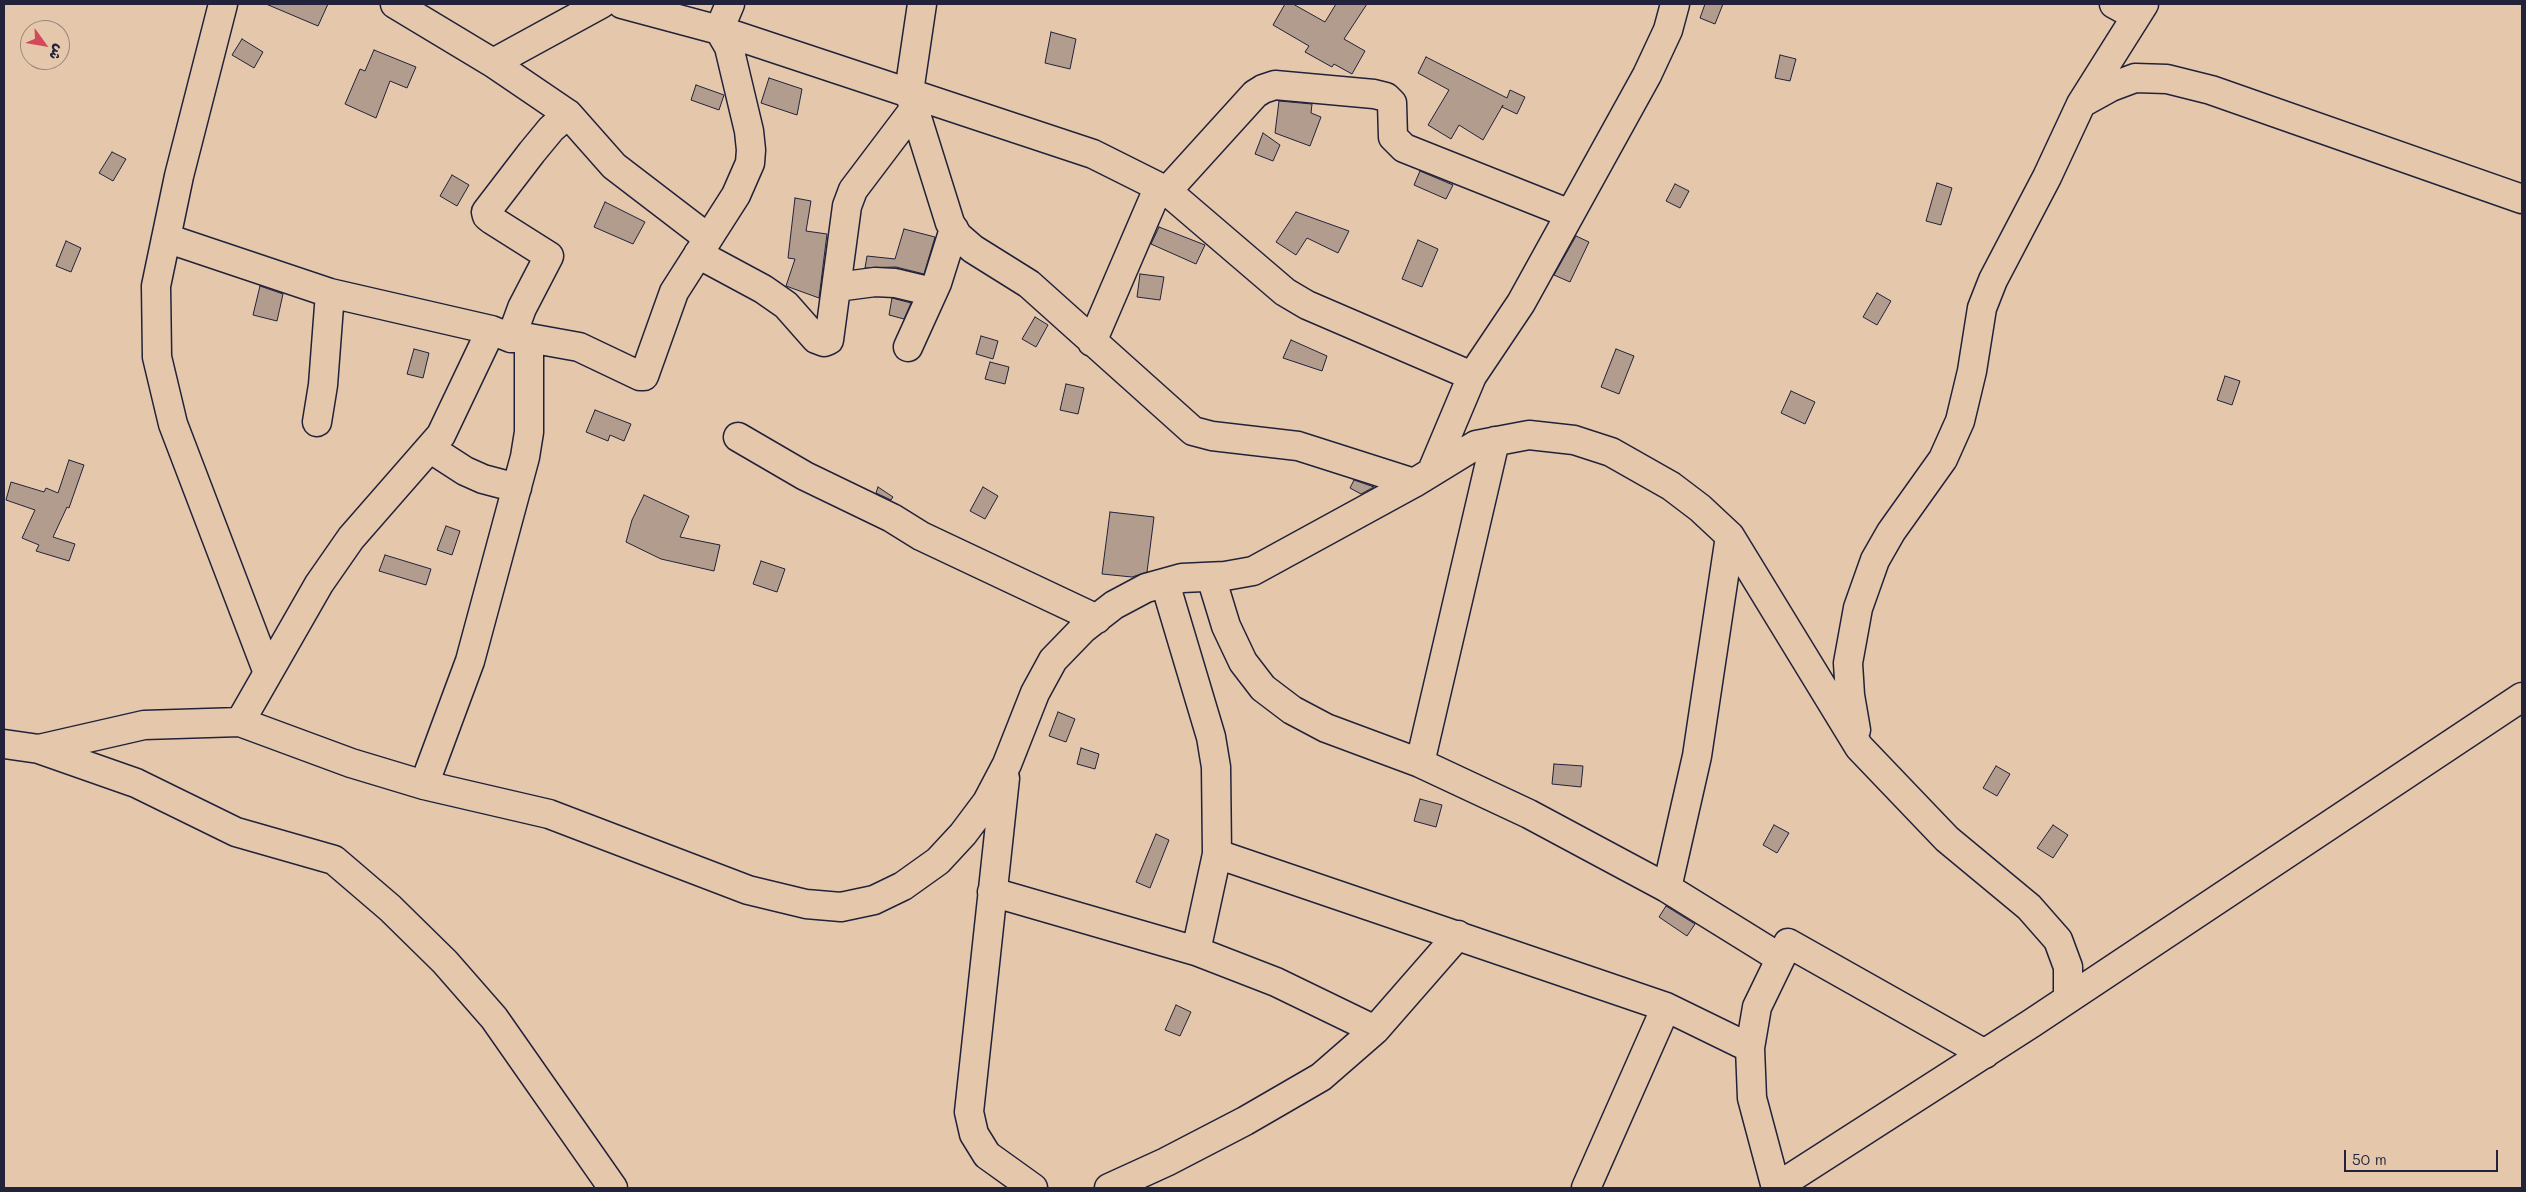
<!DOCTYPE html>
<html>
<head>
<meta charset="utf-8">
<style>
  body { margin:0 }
  #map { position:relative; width:2526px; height:1192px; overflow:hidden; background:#e5c8ac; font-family:Mali,"Playpen Sans Arabic",sans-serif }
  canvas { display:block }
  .frame { position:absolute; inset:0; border:5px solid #22223b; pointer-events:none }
  .north { position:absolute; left:20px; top:20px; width:50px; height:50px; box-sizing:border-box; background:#e5c8ac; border:1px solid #97867f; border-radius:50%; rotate:122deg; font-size:14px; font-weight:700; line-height:20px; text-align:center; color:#22223b }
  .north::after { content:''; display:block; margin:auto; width:18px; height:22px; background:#d1495b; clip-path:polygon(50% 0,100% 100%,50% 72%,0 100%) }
  .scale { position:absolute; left:2344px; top:1150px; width:154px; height:22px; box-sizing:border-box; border:2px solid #22223b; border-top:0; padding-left:6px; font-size:15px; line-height:18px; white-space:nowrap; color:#22223b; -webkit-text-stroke:4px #e5c8ac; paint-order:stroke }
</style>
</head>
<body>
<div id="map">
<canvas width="2526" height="1192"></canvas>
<div class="frame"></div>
<div class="north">ش</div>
<div class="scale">50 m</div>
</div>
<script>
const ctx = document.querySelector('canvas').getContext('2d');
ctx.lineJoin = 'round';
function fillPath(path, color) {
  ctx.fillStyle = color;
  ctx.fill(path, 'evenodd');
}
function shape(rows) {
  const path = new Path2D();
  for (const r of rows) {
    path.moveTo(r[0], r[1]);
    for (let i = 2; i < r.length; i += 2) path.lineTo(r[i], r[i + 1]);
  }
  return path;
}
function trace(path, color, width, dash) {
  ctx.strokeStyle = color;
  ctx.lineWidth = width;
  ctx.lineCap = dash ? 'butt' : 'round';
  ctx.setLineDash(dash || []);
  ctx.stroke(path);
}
const building = shape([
  [266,4,328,4,318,26,266,4],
  [1285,4,1293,4,1325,22,1336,4,1367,4,1344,39,1365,51,1352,74,1334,64,1332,67,1305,52,1309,46,1273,25,1285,4],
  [1705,4,1723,4,1715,24,1700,18,1705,4],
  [1051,32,1076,39,1070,69,1045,63,1051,32],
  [242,39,263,52,254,68,232,55,242,39],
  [374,50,416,67,407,88,390,81,376,118,345,104,360,69,365,71,374,50],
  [1780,55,1796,59,1790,81,1775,78,1780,55],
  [1426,57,1507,98,1510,90,1525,97,1517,114,1502,107,1503,105,1483,140,1459,125,1451,139,1428,125,1449,90,1418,73,1426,57],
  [769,78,802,89,797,115,761,103,769,78],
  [696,85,724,95,719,110,691,100,696,85],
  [1279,101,1312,104,1311,113,1321,117,1310,146,1275,133,1279,101],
  [1263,133,1280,145,1273,161,1255,154,1263,133],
  [112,152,126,159,113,181,99,173,112,152],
  [1420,171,1453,185,1446,199,1414,185,1420,171],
  [452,175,469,185,457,206,440,196,452,175],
  [1937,183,1952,188,1941,225,1926,221,1937,183],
  [1675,184,1689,191,1680,208,1666,201,1675,184],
  [795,198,811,201,806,231,827,234,819,298,786,286,795,259,788,258,795,198],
  [605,202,645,222,633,244,594,227,605,202],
  [1296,212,1349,231,1338,253,1307,238,1296,255,1276,242,1296,212],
  [1159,227,1205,245,1196,264,1151,244,1159,227],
  [904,229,935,237,924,274,896,267,865,268,867,256,895,259,904,229],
  [1576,236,1589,242,1570,282,1554,275,1576,236],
  [1418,240,1438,249,1422,287,1402,279,1418,240],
  [66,241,81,248,71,272,56,266,66,241],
  [1140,274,1164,277,1160,300,1137,297,1140,274],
  [260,286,283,294,277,321,253,315,260,286],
  [1877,293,1891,301,1877,325,1863,317,1877,293],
  [892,298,911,303,904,319,889,315,892,298],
  [1035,317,1048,325,1036,347,1022,339,1035,317],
  [981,336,998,341,993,359,976,354,981,336],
  [1291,340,1327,356,1322,371,1283,358,1291,340],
  [414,349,429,353,423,378,407,374,414,349],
  [1616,349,1634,356,1619,394,1601,387,1616,349],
  [990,362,1009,367,1005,384,985,379,990,362],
  [2225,376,2240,381,2232,405,2217,400,2225,376],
  [1066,384,1084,388,1078,414,1060,410,1066,384],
  [1791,391,1815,402,1805,424,1781,413,1791,391],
  [595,410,631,424,624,441,610,435,608,441,586,432,595,410],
  [69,460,84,465,69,508,67,507,53,537,75,544,69,561,36,551,39,545,22,538,35,510,6,500,11,482,44,492,46,488,58,493,69,460],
  [1354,480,1374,487,1361,494,1350,488,1354,480],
  [878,487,893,497,891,500,876,493,878,487],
  [983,487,998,496,985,519,970,511,983,487],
  [644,495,689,516,680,537,720,545,714,571,661,559,626,542,632,520,644,495],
  [1110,512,1154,517,1147,572,1132,577,1102,574,1110,512],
  [446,526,460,531,452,555,437,550,446,526],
  [385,555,431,569,426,585,379,571,385,555],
  [761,561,785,569,777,592,753,584,761,561],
  [1058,712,1075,719,1066,742,1049,736,1058,712],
  [1081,748,1099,754,1095,769,1077,764,1081,748],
  [1554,764,1583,766,1581,787,1552,784,1554,764],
  [1996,766,2010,774,1997,796,1983,788,1996,766],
  [1420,799,1442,805,1436,827,1414,821,1420,799],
  [1774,825,1789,833,1777,853,1763,845,1774,825],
  [2053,825,2068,835,2053,858,2037,848,2053,825],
  [1156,834,1169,840,1150,888,1136,882,1156,834],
  [1666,906,1695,924,1687,936,1659,917,1666,906],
  [1176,1005,1191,1012,1180,1036,1165,1030,1176,1005]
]);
const minor = shape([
  [223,4,179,176,156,286,157,357,173,424,268,673],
  [395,4,493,63,568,114,614,166,708,238],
  [622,4,719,30,1093,154,1167,191,1285,292,1307,305,1472,376],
  [922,4,909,92,950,223,958,236,973,249,1029,284,1193,431,1212,436,1298,446,1414,483],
  [2114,4,2136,16],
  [719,30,730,4],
  [493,63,601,4],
  [2082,103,2111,87,2135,78,2167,79,2211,90,2522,199],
  [166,238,330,293,491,330,511,338,529,338,579,347,640,376,644,376,674,292,736,195,750,163,751,150,749,131,729,47,719,30],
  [698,254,763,289,786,305,816,339,824,342,829,340,847,206,853,190,915,108],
  [837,287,875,282,895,283,933,292],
  [511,338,522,308,549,256,492,220,487,216,486,212,532,152,551,129,568,114],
  [1092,342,1153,200,1158,194,1167,191,1255,94,1263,89,1275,85,1374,94,1386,97,1392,103,1393,137,1404,148,1570,214],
  [908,347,937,283,954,229],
  [317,422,323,385,330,293],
  [738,437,805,476,892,518,921,536,1097,619],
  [431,449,465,471,483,479,517,488],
  [1432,471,1472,376,1521,303,1647,75,1668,30,1675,4],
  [1211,577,1226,626,1243,662,1263,688,1292,710,1326,728,1420,763,1529,814,1667,888,1780,958],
  [1165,583,1211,737,1216,767,1217,854,1196,951],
  [240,722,319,584,351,538,441,435,491,330],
  [1856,730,1850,695,1848,663,1858,608,1875,560,1891,532,1943,459,1960,421,1972,371,1982,308,1993,280,2047,177,2081,104,2144,4],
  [4,744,39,749,144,725,240,722,351,763,424,785,549,814,748,890,806,904,841,907,874,900,903,886,938,861,963,834,987,802,1007,764,1035,693,1053,660,1083,629,1114,605,1146,588,1182,578,1225,576,1253,571,1414,483,1476,445,1529,435,1574,440,1611,452,1671,486,1700,508,1730,536,1859,747,1947,839,2029,907,2058,940,2068,967,2068,999],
  [39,749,136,783,236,832,334,860,390,908,445,962,494,1018,613,1188],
  [1420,763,1495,441],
  [1005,778,969,1112,974,1134,987,1155,1033,1188],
  [424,785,470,661,525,457,529,432,529,338],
  [1217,854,1666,1007],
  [1667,888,1697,756,1730,536],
  [992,892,1196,951,1276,982,1375,1030],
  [1109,1188,1166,1162,1245,1121,1321,1077,1375,1030,1458,935],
  [1586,1188,1666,1007,1750,1048],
  [1775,1188,2032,1023,2522,697],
  [1776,1188,1752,1098,1750,1048,1757,1007,1788,943,1985,1054]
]);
fillPath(building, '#b29c8e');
trace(building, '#22223b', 1);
trace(minor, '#22223b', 31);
trace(minor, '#e5c8ac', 28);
</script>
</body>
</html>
